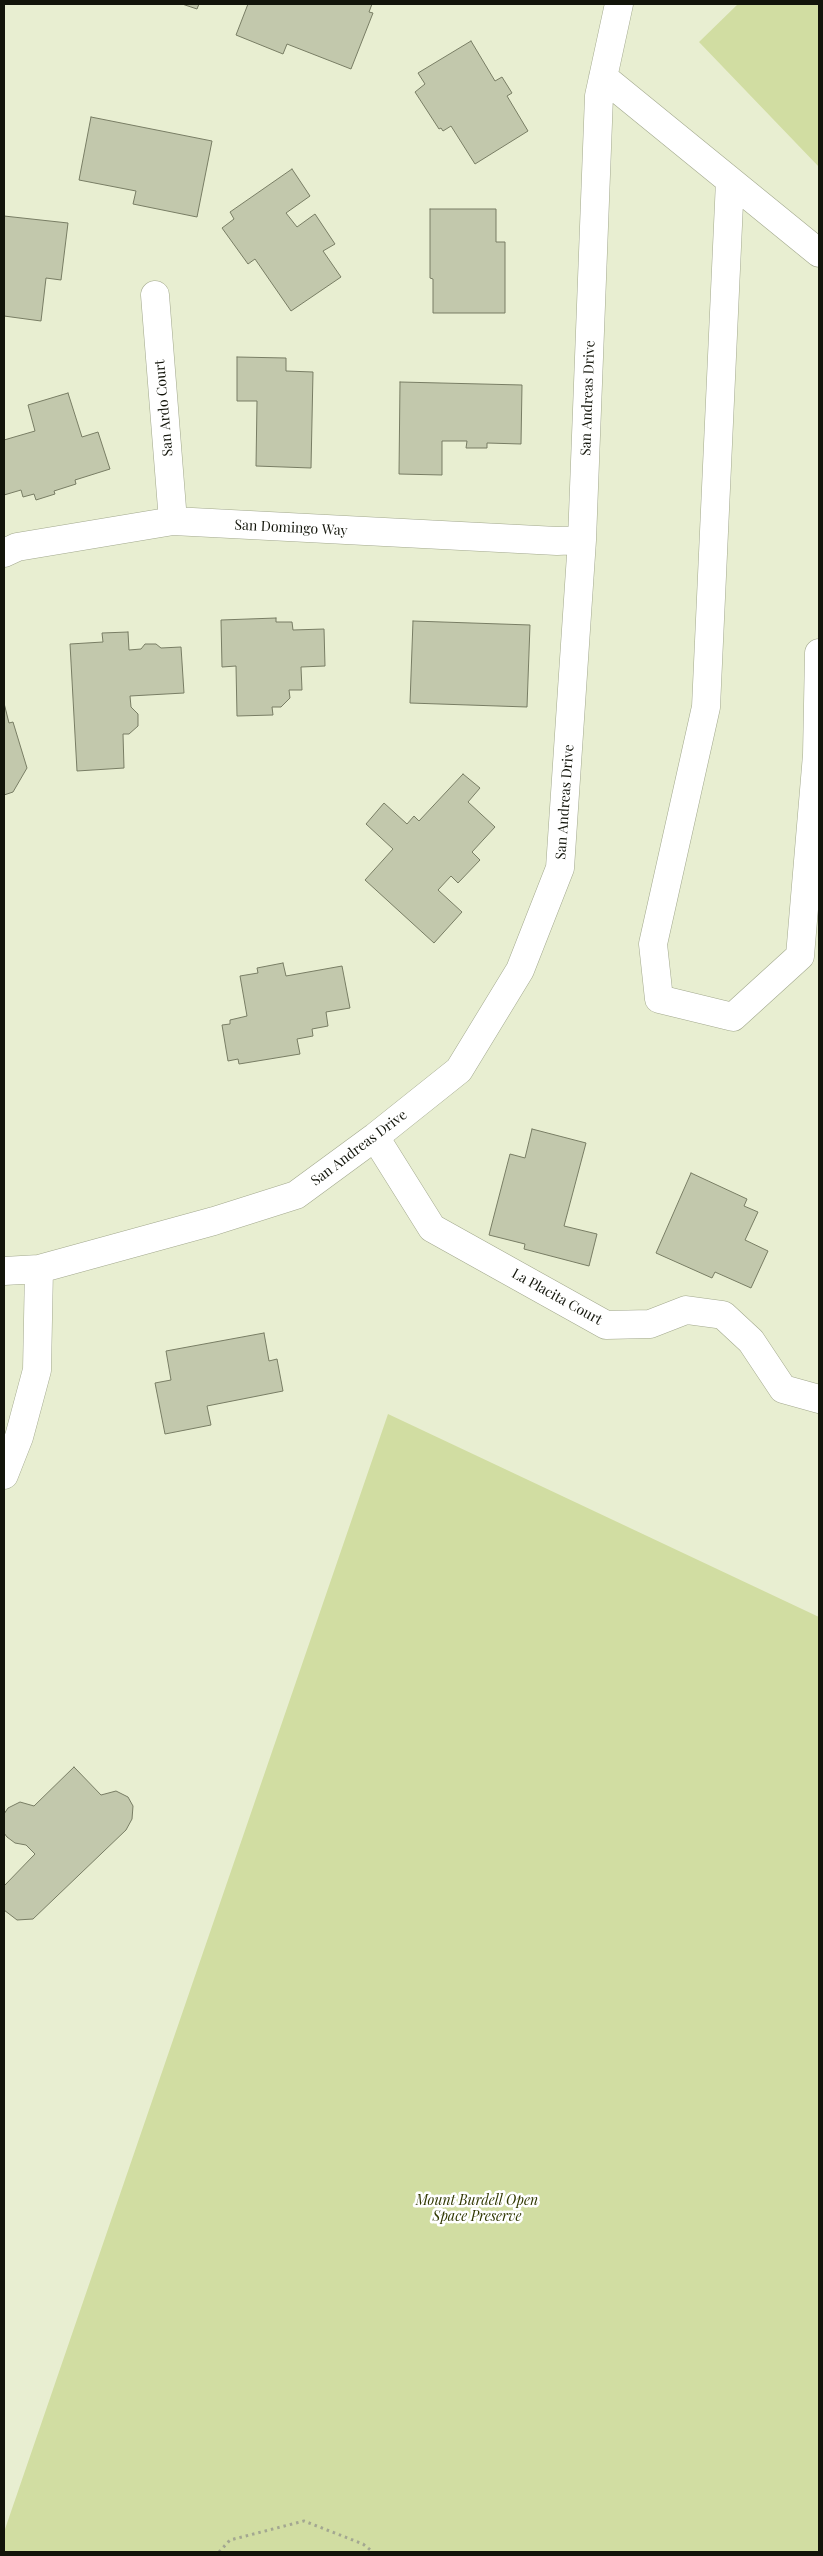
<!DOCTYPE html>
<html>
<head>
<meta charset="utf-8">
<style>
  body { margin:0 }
  #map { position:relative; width:823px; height:2556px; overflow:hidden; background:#e8eed1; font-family:"Playfair Display",serif }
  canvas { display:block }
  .frame { position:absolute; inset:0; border:5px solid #12140a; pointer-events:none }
</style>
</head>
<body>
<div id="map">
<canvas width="823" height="2556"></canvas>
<div class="frame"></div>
</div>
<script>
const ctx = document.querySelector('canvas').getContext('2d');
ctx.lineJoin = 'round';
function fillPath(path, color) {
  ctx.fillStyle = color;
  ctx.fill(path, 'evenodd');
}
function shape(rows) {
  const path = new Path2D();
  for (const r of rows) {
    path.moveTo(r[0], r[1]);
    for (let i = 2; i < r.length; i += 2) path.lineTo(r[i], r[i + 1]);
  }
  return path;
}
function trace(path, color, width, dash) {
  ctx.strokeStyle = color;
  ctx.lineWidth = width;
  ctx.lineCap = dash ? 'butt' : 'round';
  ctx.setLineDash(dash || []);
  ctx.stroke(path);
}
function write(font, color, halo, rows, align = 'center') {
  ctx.font = font + ' "Playfair Display",serif';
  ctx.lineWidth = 5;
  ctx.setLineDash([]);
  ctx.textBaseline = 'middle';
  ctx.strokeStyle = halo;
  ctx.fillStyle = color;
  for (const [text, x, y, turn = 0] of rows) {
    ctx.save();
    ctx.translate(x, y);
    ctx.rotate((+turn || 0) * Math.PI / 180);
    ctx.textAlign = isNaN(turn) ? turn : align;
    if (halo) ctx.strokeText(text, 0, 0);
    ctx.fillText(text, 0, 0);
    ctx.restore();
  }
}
const green = shape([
  [738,4,819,4,819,167,699,42],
  [388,1414,819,1617,819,2552,4,2552,4,2532]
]);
const building = shape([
  [182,4,199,4,197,9,182,4],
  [248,4,372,4,369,12,373,13,351,69,287,44,283,54,236,35,248,4],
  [471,41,495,81,502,77,512,93,507,96,528,131,475,164,451,126,443,131,441,128,439,129,415,92,425,84,418,73,471,41],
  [91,117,212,141,197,217,133,204,136,191,79,180,91,117],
  [292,169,310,196,286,213,297,227,315,214,335,244,323,251,341,277,291,311,255,259,248,264,222,228,234,219,230,212,292,169],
  [430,209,496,209,496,242,505,242,505,313,433,313,433,279,430,278,430,209],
  [4,216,68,223,61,280,46,278,41,321,4,316,4,216],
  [237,357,286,358,286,371,313,372,311,468,256,466,257,401,237,401,237,357],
  [400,382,522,385,521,444,487,443,487,448,466,448,467,441,442,441,442,475,399,474,400,382],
  [68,393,82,437,98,432,110,469,75,480,76,484,54,491,55,494,36,500,34,494,23,497,21,490,4,495,4,440,35,431,28,405,68,393],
  [276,618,276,622,292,622,293,630,324,629,325,666,301,667,302,690,289,690,290,698,281,707,272,707,273,715,237,716,236,666,222,667,221,620,276,618],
  [413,621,530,625,527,707,410,703,413,621],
  [128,632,129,650,141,649,145,644,156,644,161,648,181,647,184,693,130,696,131,707,138,714,138,726,129,734,123,734,124,768,77,771,70,644,103,642,102,633,128,632],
  [4,703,9,723,13,722,27,768,13,792,4,795,4,703],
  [463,774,480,788,468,802,495,827,472,852,480,860,458,883,451,876,438,890,462,912,434,943,365,880,393,849,366,824,384,803,407,824,414,816,419,821,463,774],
  [283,963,286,976,342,966,350,1008,326,1012,328,1026,312,1029,313,1036,297,1039,300,1054,239,1064,238,1059,228,1061,222,1025,230,1024,230,1020,247,1016,240,976,258,973,257,968,283,963],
  [532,1129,586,1143,564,1226,597,1234,589,1266,524,1249,525,1244,489,1235,510,1154,525,1158,532,1129],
  [691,1173,747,1199,744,1206,758,1212,745,1240,768,1251,751,1288,715,1272,712,1278,656,1253,691,1173],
  [264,1333,269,1361,277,1359,283,1391,207,1406,211,1425,165,1434,155,1383,171,1380,166,1351,264,1333],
  [74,1767,101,1795,116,1791,128,1797,133,1806,132,1819,126,1830,33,1919,17,1920,4,1910,4,1886,35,1854,26,1845,15,1843,7,1837,4,1833,4,1814,8,1808,20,1802,34,1806,74,1767]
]);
const path = shape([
  [219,2552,230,2540,304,2521,363,2544,373,2552]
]);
const minor = shape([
  [603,77,819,253],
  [730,181,706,707,653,944,659,999,733,1017,800,956,817,755,819,653],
  [155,295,173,521],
  [4,553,17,547,173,521,557,541,582,540],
  [375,1137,432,1228,606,1325,650,1324,686,1310,723,1315,751,1341,783,1389,819,1399],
  [4,1271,39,1269,214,1221,296,1195,375,1137,459,1070,520,970,560,868,582,540,599,96,619,4],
  [4,1475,19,1437,37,1370,39,1269]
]);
const streetNames = [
  ["San Andreas Drive",588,398,-88],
  ["San Ardo Court",164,408,-95],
  ["San Domingo Way",291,528,3],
  ["San Andreas Drive",565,802,-86],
  ["San Andreas Drive",359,1148,-37],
  ["La Placita Court",557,1297,29]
];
const parkNames = [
  ["Mount Burdell Open",477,2201],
  ["Space Preserve",477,2217]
];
fillPath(green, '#d1dda2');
fillPath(building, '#c2c8ac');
trace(building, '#787d64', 1);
trace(minor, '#a2a88d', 29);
trace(path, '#a3a791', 3, [2.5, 4]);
trace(minor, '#fff', 28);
write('14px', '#12140a', '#fff', streetNames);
write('italic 14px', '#303700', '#fff', parkNames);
</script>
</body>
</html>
